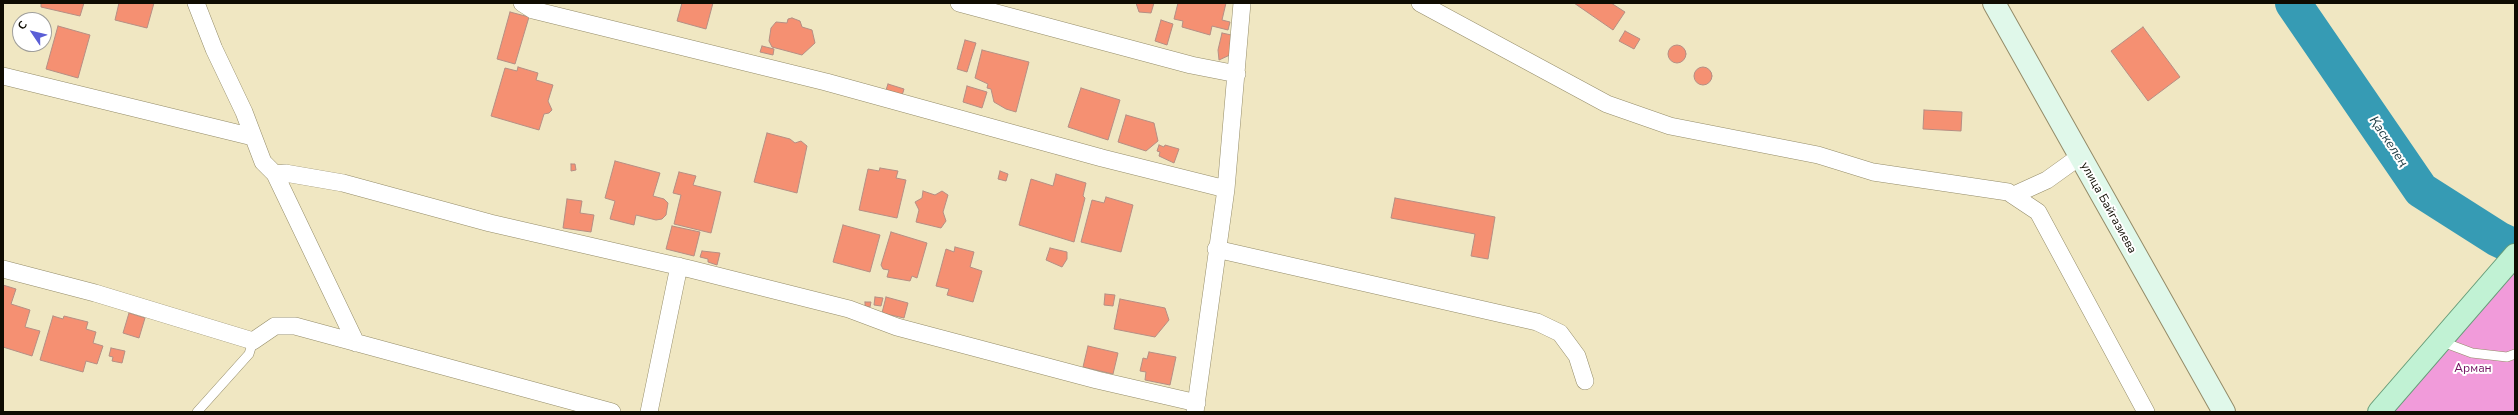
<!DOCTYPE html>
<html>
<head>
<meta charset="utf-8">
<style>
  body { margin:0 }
  #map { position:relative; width:2518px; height:415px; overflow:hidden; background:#f0e7c2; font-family:"Nunito Sans",sans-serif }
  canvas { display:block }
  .frame { position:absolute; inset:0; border:4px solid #0f0c02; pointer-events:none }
  .north { position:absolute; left:12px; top:12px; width:40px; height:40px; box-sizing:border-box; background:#fff; border:1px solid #9f9e9a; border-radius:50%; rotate:305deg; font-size:11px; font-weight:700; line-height:16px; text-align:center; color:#0f0c02 }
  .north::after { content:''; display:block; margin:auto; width:14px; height:18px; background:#5a5ed6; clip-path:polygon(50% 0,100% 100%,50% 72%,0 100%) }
</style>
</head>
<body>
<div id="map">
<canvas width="2518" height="415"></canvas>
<div class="frame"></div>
<div class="north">С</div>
</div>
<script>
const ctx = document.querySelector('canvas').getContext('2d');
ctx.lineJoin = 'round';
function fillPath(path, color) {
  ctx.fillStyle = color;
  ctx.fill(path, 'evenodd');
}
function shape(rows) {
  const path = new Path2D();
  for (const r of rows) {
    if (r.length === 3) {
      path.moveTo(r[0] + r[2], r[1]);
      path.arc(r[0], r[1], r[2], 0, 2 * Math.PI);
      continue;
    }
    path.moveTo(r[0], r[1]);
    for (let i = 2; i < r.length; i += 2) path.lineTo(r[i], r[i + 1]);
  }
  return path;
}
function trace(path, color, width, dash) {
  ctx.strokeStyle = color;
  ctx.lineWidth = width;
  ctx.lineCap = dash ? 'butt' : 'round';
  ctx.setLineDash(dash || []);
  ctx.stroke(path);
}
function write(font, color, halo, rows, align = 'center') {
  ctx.font = font + ' "Nunito Sans",sans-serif';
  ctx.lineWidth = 4;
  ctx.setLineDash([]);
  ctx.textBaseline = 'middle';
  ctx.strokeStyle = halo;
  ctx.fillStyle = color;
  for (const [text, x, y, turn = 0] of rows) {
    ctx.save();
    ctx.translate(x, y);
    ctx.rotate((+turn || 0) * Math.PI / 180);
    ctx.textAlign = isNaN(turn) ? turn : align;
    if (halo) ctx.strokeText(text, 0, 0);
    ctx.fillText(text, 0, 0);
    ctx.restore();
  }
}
const green = shape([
  [2515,255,2515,412,2379,412]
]);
const river = shape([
  [2293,3,2421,190,2498,239,2515,247]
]);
const building = shape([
  [41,3,84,3,80,16,41,7,41,3],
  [119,3,154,3,147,28,115,20,119,3],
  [682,3,713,3,706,29,677,21,682,3],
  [1136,3,1154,3,1151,13,1139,12,1136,3],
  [1178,3,1226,3,1222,20,1230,22,1228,30,1212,26,1210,35,1182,27,1183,21,1174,19,1178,3],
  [1574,3,1611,3,1625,12,1613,30,1574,3],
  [510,12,529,17,515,64,497,59,510,12],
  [792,18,800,21,802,27,812,30,815,43,802,55,772,47,769,41,771,28,776,22,787,23,788,19,792,18],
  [1161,20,1173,24,1167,45,1155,41,1161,20],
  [58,26,90,35,78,78,46,69,58,26],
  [2143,27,2180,77,2148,101,2111,51,2143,27],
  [1625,31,1640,39,1634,49,1619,41,1625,31],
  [1222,33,1236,36,1232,54,1219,60,1218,50,1222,33],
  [965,40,976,43,967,72,957,69,965,40],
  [1677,54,9],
  [762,46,774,49,773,55,760,52,762,46],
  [982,50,1029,62,1016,112,1006,109,994,102,991,89,987,88,988,84,975,78,982,50],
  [1703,76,9],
  [518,67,538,73,536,80,553,85,548,101,552,110,549,113,544,114,539,130,491,116,505,68,517,71,518,67],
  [888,84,904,89,901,99,885,93,888,84],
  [967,86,987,92,982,108,963,102,967,86],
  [1081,88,1120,100,1108,140,1068,127,1081,88],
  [1924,110,1962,112,1961,131,1923,129,1924,110],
  [1126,115,1154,123,1158,141,1146,151,1118,142,1126,115],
  [767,133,790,139,795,143,801,141,807,146,797,193,754,182,767,133],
  [1159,145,1164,147,1165,145,1179,149,1174,163,1159,156,1160,152,1157,151,1159,145],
  [615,161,660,173,653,196,664,199,668,203,666,215,662,219,656,220,636,215,634,225,610,219,615,201,605,198,615,161],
  [571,164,575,164,576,170,571,171,571,164],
  [880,168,898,171,896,178,906,180,897,218,859,210,868,169,879,171,880,168],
  [1000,171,1008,174,1006,181,998,179,1000,171],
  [679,172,696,176,693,185,721,192,711,233,674,224,681,195,673,193,679,172],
  [1056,174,1086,183,1083,196,1085,198,1074,242,1019,225,1031,179,1053,186,1056,174],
  [923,191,935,195,942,191,948,195,943,212,946,221,941,228,916,222,919,210,915,202,922,198,923,191],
  [1106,197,1133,205,1121,252,1081,242,1092,200,1104,203,1106,197],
  [1395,198,1495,217,1488,259,1471,256,1475,234,1391,218,1395,198],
  [567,199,582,201,580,213,594,215,591,232,563,228,567,199],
  [843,225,880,235,870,272,833,262,843,225],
  [672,226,700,232,694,256,666,249,672,226],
  [891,232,927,243,917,278,912,276,910,281,887,277,889,270,883,269,881,265,891,232],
  [955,247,974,252,970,267,982,271,973,302,947,295,949,289,936,286,946,249,954,252,955,247],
  [1050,248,1067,252,1067,259,1062,267,1046,260,1050,248],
  [702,251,720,253,717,265,708,262,708,259,700,257,702,251],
  [3,285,16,289,11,304,30,310,25,327,40,331,32,356,3,347,3,285],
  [1105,294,1115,295,1113,306,1104,305,1105,294],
  [875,297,883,298,881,306,874,305,875,297],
  [886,297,908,303,904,318,882,313,886,297],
  [1120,299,1165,308,1169,320,1155,337,1114,329,1120,299],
  [865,302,871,302,870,307,865,306,865,302],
  [129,313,145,318,139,338,123,333,129,313],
  [53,316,63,319,64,316,88,322,86,329,96,332,93,343,103,346,97,364,86,361,83,372,40,360,53,316],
  [1088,346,1118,353,1113,374,1083,367,1088,346],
  [111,348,125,351,122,363,112,361,113,357,109,356,111,348],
  [1149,352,1176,357,1170,385,1145,380,1146,372,1140,371,1143,358,1147,359,1149,352]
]);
const lane = shape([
  [2440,341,2472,353,2507,357,2515,354],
  [197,412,249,354,253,341]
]);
const street = shape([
  [196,3,214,49,244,112,263,162,275,174],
  [522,3,533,10,826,82,1102,158,1226,189],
  [959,3,1191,65,1237,74],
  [1420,3,1607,104,1670,126,1818,155,1873,172,2008,192,2038,212,2146,412],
  [3,76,253,137],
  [2014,195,2047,180,2079,157],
  [1216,249,1537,322,1560,333,1577,356,1585,381],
  [3,269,95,293,253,341,275,326,295,326,612,412],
  [356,343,275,174,285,173,343,183,490,223,690,269,849,309,897,327,1097,380,1197,403],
  [649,412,679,266],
  [1195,412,1226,189,1242,3]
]);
const secondary = shape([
  [1994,3,2224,412]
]);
const primary = shape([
  [2379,412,2515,255]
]);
const streetNames = [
  ["улица Байгазиева",2108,208,61]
];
const parkNames = [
  ["Арман",2473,369]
];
const waterNames = [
  ["Қаскелең",2388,142,56]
];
fillPath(green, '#f19bda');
trace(river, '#369bb4', 36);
fillPath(building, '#f59072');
trace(building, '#b58e83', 1);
trace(lane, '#948c69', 10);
trace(street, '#948c69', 18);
trace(secondary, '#948c69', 24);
trace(primary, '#679c78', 24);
trace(lane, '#fff', 9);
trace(street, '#fff', 17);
trace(secondary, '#e0f8ea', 22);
trace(primary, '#c1f2d4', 22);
write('12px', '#0f0c02', '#fff', streetNames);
write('12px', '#721261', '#fff', parkNames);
write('italic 13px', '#1d3b43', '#fff', waterNames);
</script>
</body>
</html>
